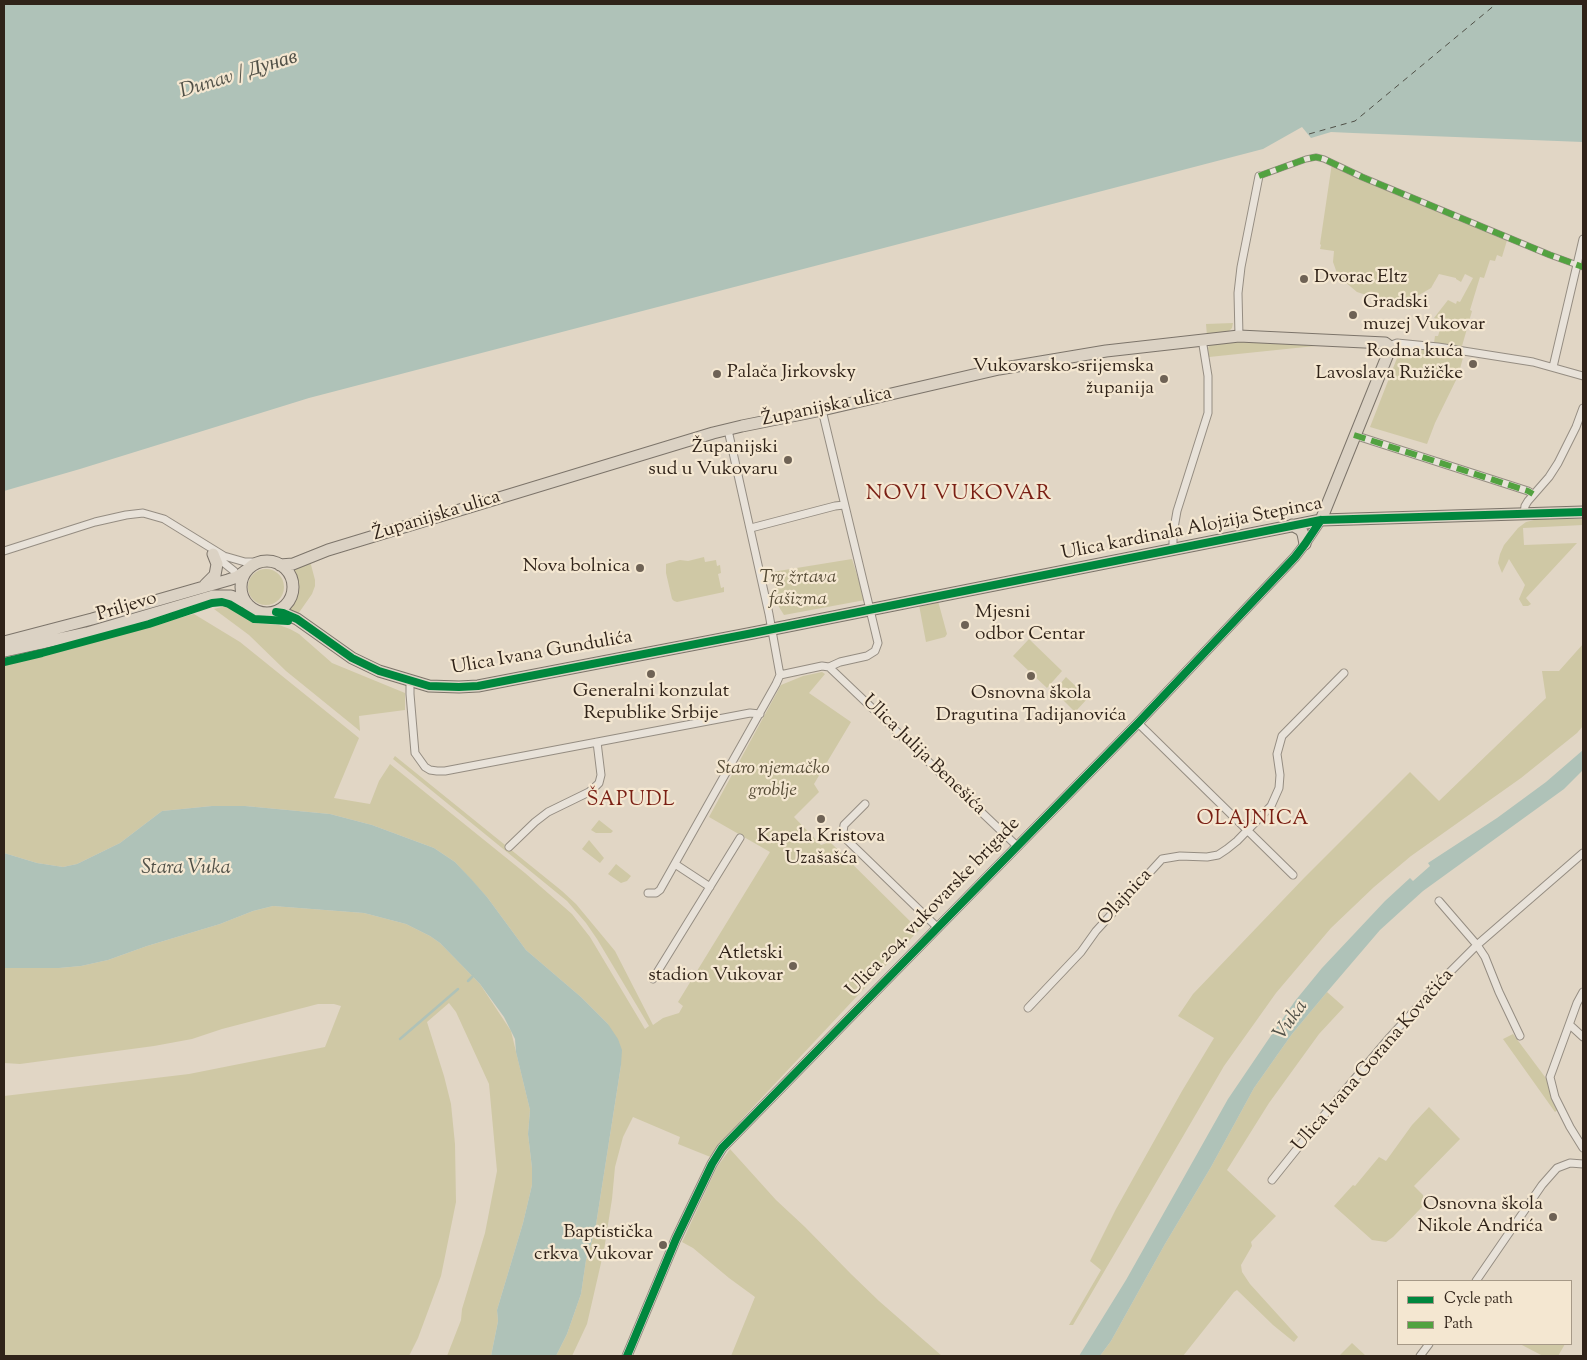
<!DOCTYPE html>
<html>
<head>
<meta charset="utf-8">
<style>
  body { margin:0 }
  #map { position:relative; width:1587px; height:1360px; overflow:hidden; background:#e1d6c5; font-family:"Sorts Mill Goudy",serif }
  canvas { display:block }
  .frame { position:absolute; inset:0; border:5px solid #302319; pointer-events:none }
  .legend { position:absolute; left:1397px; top:1280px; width:175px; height:65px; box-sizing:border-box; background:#f4e7d1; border:1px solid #a69987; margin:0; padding:6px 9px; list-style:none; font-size:15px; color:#302319 }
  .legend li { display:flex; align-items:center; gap:10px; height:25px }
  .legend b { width:25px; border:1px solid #a69987 }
</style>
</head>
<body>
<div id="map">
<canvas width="1587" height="1360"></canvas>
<div class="frame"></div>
<ul class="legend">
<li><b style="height:6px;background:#00873e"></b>Cycle path</li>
<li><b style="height:6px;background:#52a240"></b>Path</li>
</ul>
</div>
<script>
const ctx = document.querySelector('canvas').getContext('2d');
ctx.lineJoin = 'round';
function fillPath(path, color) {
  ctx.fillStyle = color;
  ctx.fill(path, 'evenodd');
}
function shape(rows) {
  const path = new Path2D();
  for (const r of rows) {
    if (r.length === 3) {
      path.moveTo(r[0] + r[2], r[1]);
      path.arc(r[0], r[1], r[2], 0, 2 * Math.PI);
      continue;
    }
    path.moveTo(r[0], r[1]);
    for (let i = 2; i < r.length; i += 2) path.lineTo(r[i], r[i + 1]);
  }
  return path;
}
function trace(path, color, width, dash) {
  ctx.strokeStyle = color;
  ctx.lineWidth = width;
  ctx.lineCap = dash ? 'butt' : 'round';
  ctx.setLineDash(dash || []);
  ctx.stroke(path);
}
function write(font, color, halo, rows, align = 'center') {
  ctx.font = font + ' "Sorts Mill Goudy",serif';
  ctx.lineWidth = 4.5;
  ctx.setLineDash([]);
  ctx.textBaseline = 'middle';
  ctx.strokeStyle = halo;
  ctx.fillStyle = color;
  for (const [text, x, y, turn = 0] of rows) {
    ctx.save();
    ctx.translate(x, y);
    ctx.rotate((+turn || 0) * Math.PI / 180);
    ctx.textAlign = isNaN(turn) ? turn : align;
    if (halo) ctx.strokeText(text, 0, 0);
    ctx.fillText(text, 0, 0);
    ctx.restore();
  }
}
const green = shape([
  [1332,163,1508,237,1502,257,1497,255,1495,261,1490,260,1484,278,1480,277,1470,310,1472,311,1462,346,1434,343,1435,336,1438,336,1443,320,1434,318,1448,300,1456,304,1457,301,1460,302,1473,278,1465,274,1461,282,1456,279,1456,278,1439,274,1431,288,1414,298,1400,301,1385,301,1357,292,1338,276,1333,262,1334,251,1320,249,1321,245,1320,244],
  [1233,323,1232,328,1227,333,1207,336,1206,324],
  [1314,340,1315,346,1209,357,1208,348,1211,342],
  [1406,348,1464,354,1458,376,1435,423,1427,444,1370,427,1399,353,1402,349],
  [1538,519,1583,519,1583,525,1523,528,1524,545,1577,543,1526,598,1531,604,1528,606,1523,606,1519,599,1525,585,1509,559,1502,573,1498,563,1500,554,1504,545,1518,528,1526,522],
  [704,557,705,562,716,560,717,566,720,565,721,573,718,574,721,588,724,587,724,592,677,602,674,601,672,599,666,573,666,564,680,560,688,561],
  [852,559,865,600,784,615,779,607,772,572],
  [310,561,315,580,315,586,312,594,298,614,289,609,295,598,297,588,292,570],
  [266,587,18],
  [938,601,947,634,945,637,926,642,919,605],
  [225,606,238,612,253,623,279,625,290,629,299,634,332,663,405,693,405,710,359,716,360,731,286,671,249,635,214,609],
  [194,614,240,642,359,738,334,798,370,804,379,781,390,764,525,873,572,914,590,937,645,1029,649,1026,597,939,586,923,567,901,393,759,395,756,562,891,576,904,615,951,653,1025,663,1018,679,1013,683,1006,678,1002,770,852,709,817,781,685,803,676,822,672,825,674,809,693,851,722,814,784,819,792,794,817,821,845,830,842,919,930,741,1120,734,1134,713,1158,678,1144,680,1137,633,1117,623,1137,615,1167,612,1199,604,1250,587,1324,572,1356,556,1356,567,1334,581,1294,586,1260,595,1231,621,1065,608,1024,581,997,526,950,487,897,455,862,434,848,372,825,330,814,245,806,212,806,162,811,120,843,77,864,63,867,37,863,4,853,4,664,47,654],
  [1029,639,1062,671,1047,688,1013,656],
  [1583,644,1583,726,1577,733,1521,778,1411,856,1374,887,1331,928,1276,993,1224,1066,1073,1325,1069,1325,1101,1270,1090,1261,1116,1209,1182,1091,1214,1038,1178,1016,1193,994,1304,878,1410,772,1439,801,1546,698,1542,671,1559,671],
  [1066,677,1088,698,1075,712,1054,691],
  [599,820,613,831,611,833,596,833,591,830],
  [589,840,604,858,600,863,582,849],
  [616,864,631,876,627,881,621,883,608,874],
  [273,906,364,913,406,924,430,936,440,943,480,984,511,1031,530,1110,528,1134,532,1168,532,1185,523,1223,497,1310,498,1321,491,1356,447,1356,461,1320,462,1309,485,1233,497,1171,489,1084,456,1012,449,1003,427,1022,444,1076,451,1104,455,1144,456,1202,441,1276,418,1338,409,1356,4,1356,4,1096,189,1074,325,1047,341,1006,334,1004,318,1004,222,1029,192,1039,154,1046,20,1064,4,1063,4,968,59,968,81,966,108,960,147,946,220,924,253,911],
  [1327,992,1344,1007,1319,1034,1269,1103,1227,1170,1276,1216,1251,1242,1252,1246,1241,1265,1242,1272,1250,1284,1298,1337,1294,1342,1273,1325,1237,1290,1234,1292,1183,1356,1100,1356,1111,1341,1165,1244,1211,1167,1254,1088,1292,1034],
  [1513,1034,1551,1085,1560,1108,1555,1112,1503,1039],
  [1429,1107,1460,1139,1414,1186,1423,1195,1424,1201,1423,1206,1393,1237,1386,1242,1372,1240,1334,1206,1353,1185,1355,1186,1379,1157,1386,1161,1412,1125],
  [730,1149,776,1200,805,1227,851,1274,879,1301,942,1356,731,1356,755,1297,729,1278,693,1248,682,1242,717,1167],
  [1352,1343,1366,1356,1339,1356],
  [1520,1344,1565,1344,1558,1356,1543,1356]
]);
const water = shape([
  [4,4,1583,4,1583,142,1353,133,1331,132,1311,138,1302,127,1263,149,309,398,80,469,4,491],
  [1583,750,1583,770,1564,789,1423,891,1380,930,1327,992,1292,1034,1254,1088,1211,1167,1165,1244,1111,1341,1100,1356,1079,1356,1126,1280,1228,1099,1270,1037,1295,1001,1322,968,1385,901,1410,878,1413,881,1430,866,1428,863,1497,818,1546,782],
  [212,806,245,806,330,814,372,825,434,848,455,862,472,880,487,897,526,950,581,997,608,1024,618,1039,622,1050,621,1065,595,1231,586,1260,581,1294,567,1334,556,1356,491,1356,498,1321,497,1310,523,1223,532,1185,532,1168,528,1134,530,1110,516,1052,515,1039,504,1017,480,984,440,943,430,936,406,924,364,913,273,906,253,911,220,924,147,946,108,960,81,966,59,968,4,968,4,853,37,863,63,867,77,864,120,843,162,811]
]);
const stream = shape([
  [468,981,473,976],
  [400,1039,458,989]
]);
const ferry = shape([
  [1309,134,1355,121,1496,4]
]);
const pedestrian = shape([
  [1259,176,1306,159,1316,157,1324,159,1362,177,1550,255,1583,267]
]);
const minor = shape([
  [1239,336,1238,293,1241,267,1259,176],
  [1389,346,1397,343,1438,347,1533,362,1583,376],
  [1553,367,1583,239],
  [728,430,769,614,780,675,822,666,829,667,840,662,867,656,875,651,878,643,822,410],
  [1354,435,1528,491,1533,494],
  [1524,514,1525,506,1528,501,1549,477,1558,463,1576,427,1583,408],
  [751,528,835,506,844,505],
  [1173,549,1173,534,1177,511,1208,413,1208,376,1202,339],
  [4,551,95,522,126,515,143,513,164,519,224,556,245,562,259,562],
  [214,555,234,571,241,586],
  [829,667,1017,846],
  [410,682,410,694,415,753,425,767,430,770,437,771,445,771,750,713,760,714],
  [1138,723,1293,875],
  [865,804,844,825,843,832,845,838,938,928],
  [509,847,535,822,548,812,589,792,595,787,599,783,601,775,597,742],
  [675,864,710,887],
  [648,893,656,893,660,890,776,684,780,675],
  [1439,901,1477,945,1485,957,1499,992,1520,1036],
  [653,979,740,838],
  [1583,992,1577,1003,1550,1077,1555,1097,1570,1127,1583,1148],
  [1028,1008,1081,952,1096,931,1162,859,1180,856,1207,857,1218,855,1227,849,1237,841,1271,806,1279,788,1280,775,1277,754,1282,736,1344,673],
  [1570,1025,1583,1037],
  [1272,1180,1325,1114,1390,1037,1447,975,1477,945,1583,853],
  [1476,1281,1542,1185,1557,1168,1570,1163,1583,1164],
  [1420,1356,1429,1344]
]);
const tertiary = shape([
  [627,1356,676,1239,712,1164,722,1148,1138,723,1295,557,1305,544,1321,520]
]);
const primary = shape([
  [1292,525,1301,530,1303,534,1305,544],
  [267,587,26],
  [280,565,293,564,328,550,713,433,742,426,822,410,999,369,1106,351,1239,336,1385,343,1389,346,1388,354,1321,520],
  [205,585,215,575,217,564,213,554],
  [276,612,283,613,297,619,352,658,379,671,429,686,459,687,478,686,753,633,1321,520,1583,512],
  [4,642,92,619,228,580,237,577,248,569],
  [4,651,87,633,213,596,231,596,246,603]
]);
const quiet = shape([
  [1259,176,1306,159,1316,157,1324,159,1362,177,1550,255,1583,267],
  [1354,435,1528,491,1533,494]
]);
const cycleway = shape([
  [276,612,283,613,297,619,352,658,379,671,429,686,459,687,478,686,753,633,1321,520,1583,512],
  [4,662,42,653,149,624,212,603,222,602,229,604,254,619,288,621],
  [627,1356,676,1239,712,1164,722,1148,1138,723,1295,557,1305,544,1321,520]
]);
const markers = [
  [1304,279,5,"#6e6255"],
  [1353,315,5,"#6e6255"],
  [1473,364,5,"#6e6255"],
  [717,374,5,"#6e6255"],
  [1164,379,5,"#6e6255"],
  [788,460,5,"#6e6255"],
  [640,568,5,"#6e6255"],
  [965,625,5,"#6e6255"],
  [651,674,5,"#6e6255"],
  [1031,676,5,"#6e6255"],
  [821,819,5,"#6e6255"],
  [793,966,5,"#6e6255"],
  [1553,1217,5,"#6e6255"],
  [663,1245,5,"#6e6255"]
];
const poiNames = [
  ["Dvorac Eltz",1314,279,"left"],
  ["Gradski",1363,304,"left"],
  ["muzej Vukovar",1363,326,"left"],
  ["Rodna kuća",1463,353],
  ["Lavoslava Ružičke",1463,375],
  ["Vukovarsko-srijemska",1154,368],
  ["županija",1154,390],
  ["Palača Jirkovsky",727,374,"left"],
  ["Županijski",778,449],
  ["sud u Vukovaru",778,471],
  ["Nova bolnica",630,568],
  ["Mjesni",975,614,"left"],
  ["odbor Centar",975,636,"left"],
  ["Generalni konzulat",651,693,"center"],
  ["Republike Srbije",651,715,"center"],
  ["Osnovna škola",1031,695,"center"],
  ["Dragutina Tadijanovića",1031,717,"center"],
  ["Kapela Kristova",821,838,"center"],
  ["Uzašašća",821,860,"center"],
  ["Atletski",783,955],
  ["stadion Vukovar",783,977],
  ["Osnovna škola",1543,1206],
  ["Nikole Andrića",1543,1228],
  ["Baptistička",653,1234],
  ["crkva Vukovar",653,1256]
];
const streetNames = [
  ["Županijska ulica",827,408,-12],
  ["Županijska ulica",437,517,-17],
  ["Ulica kardinala Alojzija Stepinca",1192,530,-11],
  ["Priljevo",127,608,-17],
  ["Ulica Ivana Gundulića",542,654,-10],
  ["Ulica Julija Benešića",923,756,44],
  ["Olajnica",1126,898,-47],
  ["Ulica 204. vukovarske brigade",934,908,-46],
  ["Ulica Ivana Gorana Kovačića",1374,1061,-49]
];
const parkNames = [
  ["Trg žrtava",798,579],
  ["fašizma",798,601],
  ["Staro njemačko",773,770],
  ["groblje",773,792]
];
const waterNames = [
  ["Dunav / Дунав",239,76,-17],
  ["Stara Vuka",186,870],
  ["Vuka",1292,1021,-54]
];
const neighbourhoodNames = [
  ["ŠAPUDL",631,802],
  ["OLAJNICA",1253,821]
];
const quarterNames = [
  ["NOVI VUKOVAR",959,495]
];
fillPath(green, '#cfc8a5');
fillPath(water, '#afc2b8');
trace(stream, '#afc2b8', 2.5);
trace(ferry, '#505047', 1, [6, 5]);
trace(pedestrian, '#958d82', 7);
trace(minor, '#958d82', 9);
trace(tertiary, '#958d82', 11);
trace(primary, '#7c746a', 13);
trace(pedestrian, '#e8e2d9', 5);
trace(minor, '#e8e2d9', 7);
trace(tertiary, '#e8e2d9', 9);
trace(primary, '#dbd2c4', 11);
trace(quiet, '#52a240', 6, [12, 6]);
trace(cycleway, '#00873e', 8);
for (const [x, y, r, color] of markers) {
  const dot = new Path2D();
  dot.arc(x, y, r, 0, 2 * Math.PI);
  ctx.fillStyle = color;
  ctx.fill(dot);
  trace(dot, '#f4e7d1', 2);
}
write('19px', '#302319', '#f4e7d1', poiNames, 'right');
write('19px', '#302319', '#f4e7d1', streetNames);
write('italic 19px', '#544a35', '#f4e7d1', parkNames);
write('italic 20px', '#505047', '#f4e7d1', waterNames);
ctx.letterSpacing = '1px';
write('20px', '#7a1f14', '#f4e7d1', neighbourhoodNames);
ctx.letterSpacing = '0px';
ctx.letterSpacing = '1px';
write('21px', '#7a1f14', '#f4e7d1', quarterNames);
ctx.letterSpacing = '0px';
</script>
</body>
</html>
